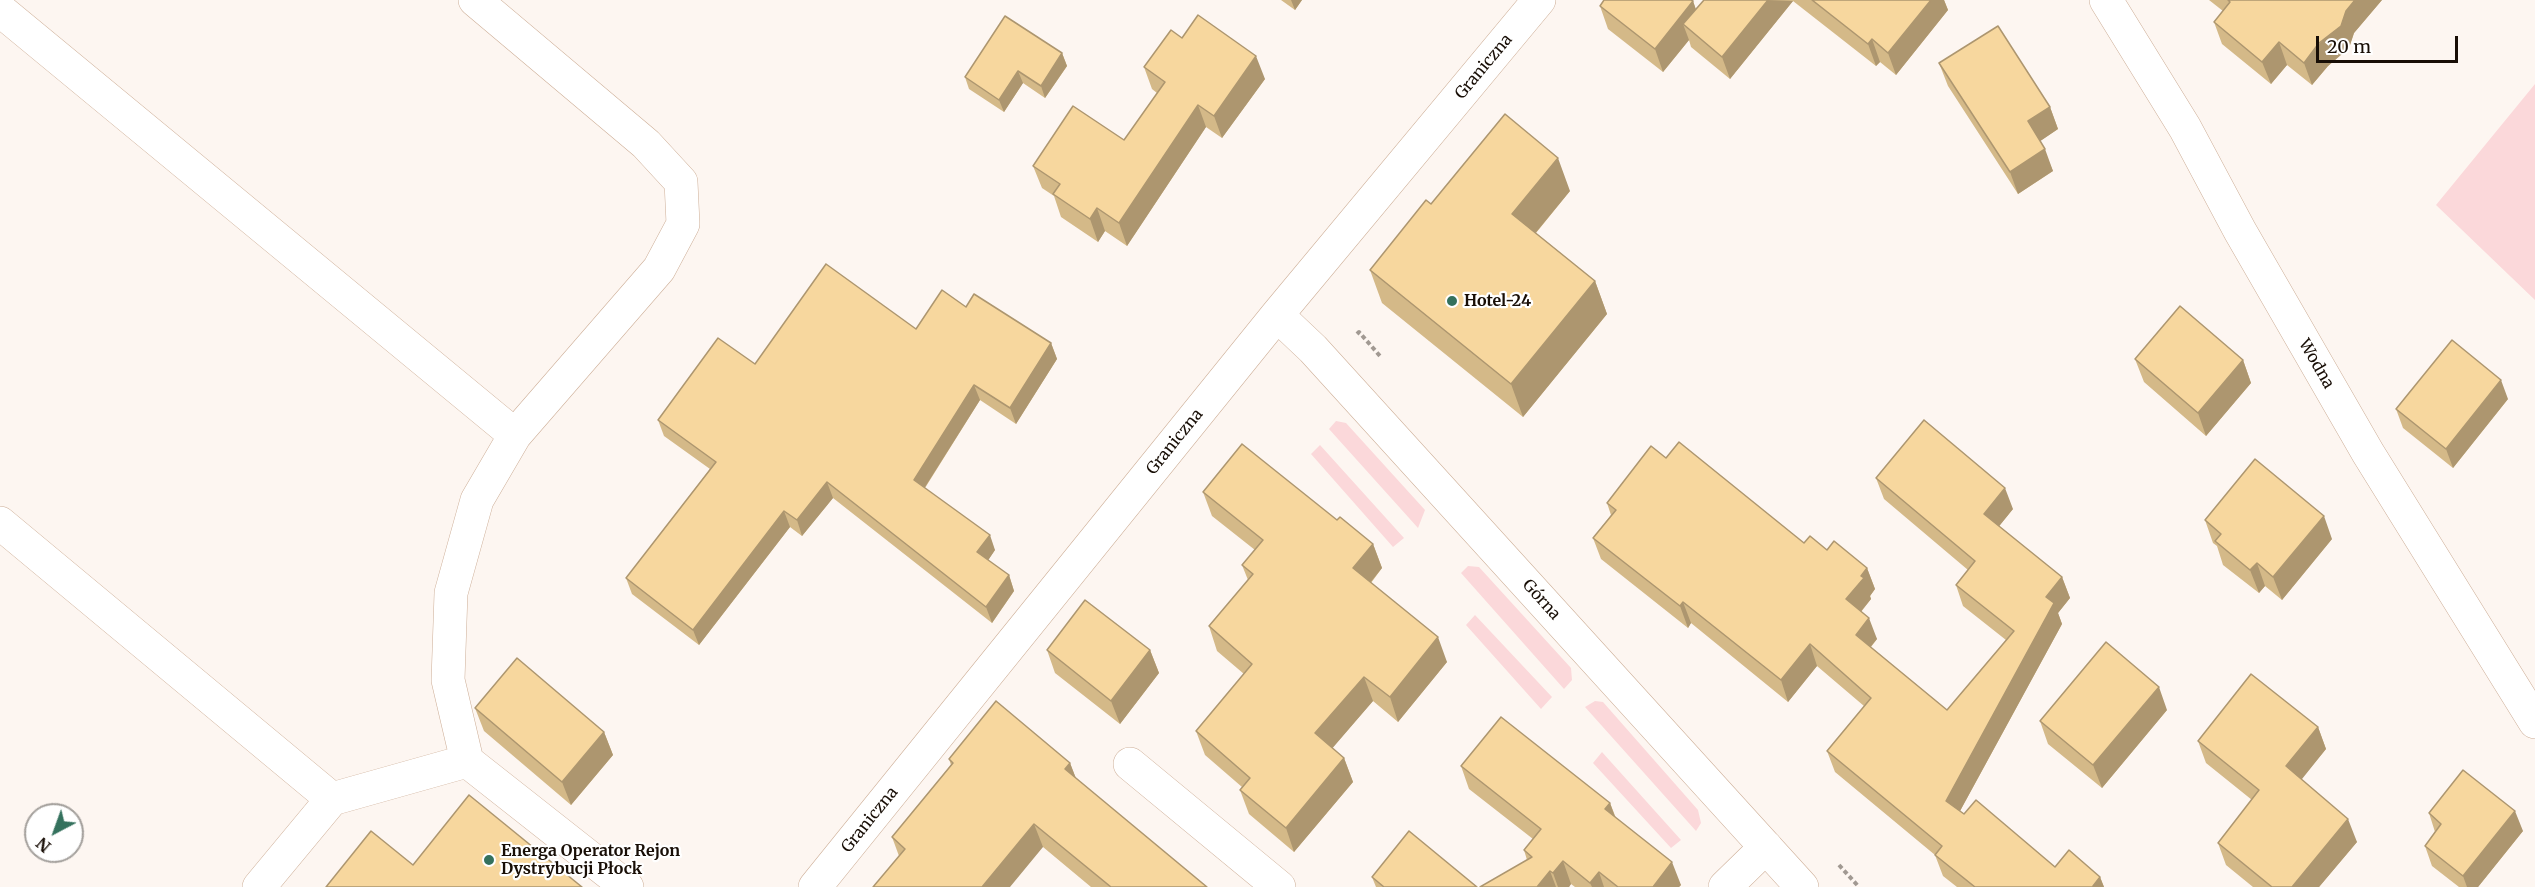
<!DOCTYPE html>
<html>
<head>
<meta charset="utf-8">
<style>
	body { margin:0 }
	#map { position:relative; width:2535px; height:887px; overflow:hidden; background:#fdf6f1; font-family:Merriweather,serif }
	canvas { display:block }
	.north { position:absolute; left:24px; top:803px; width:60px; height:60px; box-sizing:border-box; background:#fff; border:2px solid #a39f9b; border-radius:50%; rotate:221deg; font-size:16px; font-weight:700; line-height:24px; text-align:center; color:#180e06 }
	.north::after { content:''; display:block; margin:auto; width:21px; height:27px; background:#34715d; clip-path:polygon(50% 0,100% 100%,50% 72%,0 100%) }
	.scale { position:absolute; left:2316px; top:36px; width:142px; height:27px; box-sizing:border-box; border:3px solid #180e06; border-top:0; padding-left:8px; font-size:18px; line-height:21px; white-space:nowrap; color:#180e06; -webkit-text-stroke:4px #fff; paint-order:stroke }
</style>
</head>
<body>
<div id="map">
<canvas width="2535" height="887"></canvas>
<div class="north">N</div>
<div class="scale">20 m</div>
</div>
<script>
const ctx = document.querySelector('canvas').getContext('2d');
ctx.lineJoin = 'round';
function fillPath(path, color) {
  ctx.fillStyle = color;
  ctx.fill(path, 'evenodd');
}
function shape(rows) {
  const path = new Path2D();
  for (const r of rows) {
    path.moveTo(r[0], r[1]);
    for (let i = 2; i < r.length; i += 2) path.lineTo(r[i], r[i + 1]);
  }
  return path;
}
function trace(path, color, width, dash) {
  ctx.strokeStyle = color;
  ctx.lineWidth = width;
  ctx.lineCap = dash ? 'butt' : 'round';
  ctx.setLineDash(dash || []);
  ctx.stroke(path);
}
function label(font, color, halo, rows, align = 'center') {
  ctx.font = font + ' Merriweather,serif';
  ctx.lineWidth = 4.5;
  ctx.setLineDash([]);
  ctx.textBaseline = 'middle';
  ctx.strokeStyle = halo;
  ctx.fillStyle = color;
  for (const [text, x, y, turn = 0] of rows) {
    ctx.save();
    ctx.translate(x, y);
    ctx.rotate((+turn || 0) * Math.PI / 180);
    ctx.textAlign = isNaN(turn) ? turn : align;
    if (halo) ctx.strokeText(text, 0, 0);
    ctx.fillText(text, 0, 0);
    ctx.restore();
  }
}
const green = shape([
	[2535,84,2535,300,2436,205],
	[1336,421,1346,423,1425,510,1418,528,1329,429],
	[1320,445,1404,538,1393,547,1311,454],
	[1468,566,1479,567,1571,668,1572,680,1564,689,1461,573],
	[1475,615,1552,697,1541,709,1466,625],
	[1595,701,1603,702,1698,810,1701,823,1696,831,1585,707],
	[1602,752,1681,840,1671,848,1593,763]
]);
const path = shape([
	[1357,334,1359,332,1380,356],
	[1839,865,1859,887]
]);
const minor = shape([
	[2106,0,2185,128,2240,231,2368,453,2535,722],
	[0,10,515,435],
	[1277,315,1313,349,1802,887],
	[0,523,332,799],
	[467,761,448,680,451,593,477,500,515,435,659,269,683,224,681,182,646,144,475,0],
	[1130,764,1279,887],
	[259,887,332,799,467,761,627,887],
	[815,887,1277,315,1539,0],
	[1725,887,1766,847]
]);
const wall = shape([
	[1281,0,1302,0,1295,10],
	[1704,0,1944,0,1948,10,1896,75,1880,62,1876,66,1793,1,1730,79,1691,47,1689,40,1663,72,1608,29,1600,6,1693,1,1696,10],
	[2209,0,2382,0,2354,33,2349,48,2328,66,2312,85,2287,65,2271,84,2222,44,2214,22,2223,11],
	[1182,38,1265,79,1222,138,1206,127,1127,246,1105,231,1098,242,1061,217,1054,196,1042,188,1033,166,1124,140,1157,93,1152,89,1144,67],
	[1062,53,1067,66,1045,98,1023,83,1004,112,969,89,965,77],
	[1939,63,2050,107,2058,129,2040,141,2053,171,2018,194,1948,86],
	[1570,191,1536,233,1595,281,1607,314,1523,417,1382,303,1370,270,1431,204],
	[966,307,1051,343,1057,359,1016,424,980,400,925,488,995,550,988,560,1009,575,1014,591,992,623,833,498,802,536,790,527,699,645,632,594,626,578,710,469,664,436,658,420,755,364,916,329],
	[2135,359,2243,360,2251,383,2206,436,2144,382],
	[2508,399,2453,468,2403,428,2396,409],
	[1666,458,1804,543,1827,550,1867,568,1875,589,1870,596,1871,599,1861,612,1877,639,1871,647,1947,710,2006,640,1963,606,1956,585,1968,570,1884,499,1876,478,2013,509,1999,526,2062,577,2070,598,2058,613,2062,624,1960,811,2055,867,2100,877,2104,887,1957,887,1943,876,1935,855,1835,772,1827,751,1864,706,1817,666,1788,702,1691,623,1688,628,1601,559,1593,538,1611,515,1607,503],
	[1203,492,1337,520,1373,544,1382,568,1371,583,1447,662,1398,722,1373,701,1332,748,1344,758,1353,782,1294,852,1249,814,1240,790,1242,787,1205,755,1196,731,1244,674,1217,651,1209,626,1248,580,1242,565,1255,550,1212,516],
	[2205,520,2332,539,2282,600,2265,586,2259,593,2223,565,2217,546,2213,543],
	[1047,650,1150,650,1159,673,1120,724,1055,673],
	[475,708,604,732,613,755,571,805,484,731],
	[2167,710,2102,788,2048,744,2040,721],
	[2318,727,2326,749,2301,779,2357,842,2319,887,2253,887,2226,865,2218,843,2252,800,2206,763,2198,741],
	[949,759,1070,763,1076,779,1207,887,1091,887,1043,847,899,856,892,837,951,765],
	[1461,766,1610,803,1616,818,1681,885,1679,887,1575,887,1571,884,1569,887,1480,887,1527,860,1524,850,1533,839,1469,789],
	[2429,813,2523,831,2478,887,2459,887,2432,866,2425,846,2435,832],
	[1372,877,1477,887,1376,887]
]);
const shadedWall = shape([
	[1291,0,1302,0,1295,10],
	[1768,0,1793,1,1730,79,1722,57],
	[1931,0,1944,0,1948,10,1896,75,1888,53],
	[2355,0,2382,0,2354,33,2349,48,2328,66,2312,85,2304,63],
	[1693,1,1701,24,1683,24,1689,40,1663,72,1655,49],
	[1872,39,1880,62,1876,66,1868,44],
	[2279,42,2287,65,2271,84,2262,62],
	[1062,53,1067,66,1045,98,1041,86],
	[1256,56,1265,79,1222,138,1214,116],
	[1018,71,1023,83,1004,112,999,100],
	[1198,105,1206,127,1127,246,1119,223],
	[2050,107,2058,129,2036,144,2028,121],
	[2045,149,2053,171,2018,194,2010,172],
	[1558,158,1570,191,1524,247,1512,214],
	[1097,208,1105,231,1098,242,1090,219],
	[1595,281,1607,314,1523,417,1511,384],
	[1051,343,1057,359,1016,424,1010,408],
	[2243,360,2251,383,2206,436,2198,413],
	[2501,380,2508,399,2453,468,2446,449],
	[974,385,980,400,920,495,914,480],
	[827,482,833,498,802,536,797,520],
	[2005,488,2013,509,1992,535,1984,514],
	[784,511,790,527,699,645,693,630],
	[2324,516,2332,539,2282,600,2273,577],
	[990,535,995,550,983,568,977,552],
	[1373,544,1382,568,1362,593,1353,568],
	[2257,563,2265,586,2259,593,2250,570],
	[1867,568,1875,589,1870,596,1871,599,1854,620,1846,599],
	[1009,575,1014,591,992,623,986,607],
	[2062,577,2070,598,2058,613,2062,624,1954,822,1946,801,2046,597],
	[1683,602,1691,623,1688,628,1680,606],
	[1869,618,1877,639,1863,656,1856,635],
	[1438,637,1447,662,1398,722,1390,697],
	[1810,644,1817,666,1788,702,1781,680],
	[1150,650,1159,673,1120,724,1111,701],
	[1364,677,1373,701,1324,758,1315,733],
	[2159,687,2167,710,2102,788,2093,765],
	[2318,727,2326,749,2294,789,2286,766],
	[604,732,613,755,571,805,562,782],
	[1344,758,1353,782,1294,852,1286,828],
	[1070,763,1079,786,1065,769],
	[1610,803,1618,825,1605,809],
	[2515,811,2523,831,2478,887,2467,887,2463,876],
	[2348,819,2357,842,2319,887,2292,887],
	[1034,824,1043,847,1010,887,982,887],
	[1563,861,1571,884,1569,887,1558,887,1553,873],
	[1672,862,1681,885,1679,887,1653,887],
	[1550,871,1556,887,1537,887],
	[1599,872,1604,887,1592,887,1590,883],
	[2100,877,2104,887,2094,887,2093,886]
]);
const building = shape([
	[1604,0,1691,0,1693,1,1655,49,1600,6,1604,0],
	[1704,0,1768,0,1722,57,1683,24,1704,0],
	[1812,0,1931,0,1888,53,1872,39,1868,44,1812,0],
	[2228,0,2355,0,2346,11,2341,26,2319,43,2304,63,2279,42,2262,62,2214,22,2230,2,2228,0],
	[1198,15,1256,56,1214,116,1198,105,1119,223,1097,208,1090,219,1053,194,1060,184,1033,166,1073,106,1124,140,1165,82,1144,67,1171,30,1182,38,1198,15],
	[1005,16,1062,53,1041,86,1018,71,999,100,965,77,1005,16],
	[1998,26,2050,107,2028,121,2045,149,2010,172,1939,63,1998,26],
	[1505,114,1558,158,1512,214,1595,281,1511,384,1370,270,1426,200,1431,204,1505,114],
	[826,264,916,329,942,290,966,307,974,294,1051,343,1010,408,974,385,914,480,990,535,977,552,1009,575,986,607,827,482,797,520,784,511,693,630,626,578,716,462,658,420,718,338,755,364,826,264],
	[2180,306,2243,360,2198,413,2135,359,2180,306],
	[2452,340,2501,380,2446,449,2396,409,2452,340],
	[1924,420,2005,488,1984,514,2062,577,2046,597,2054,603,1946,801,1964,814,1976,800,2055,867,2069,850,2100,877,2093,886,2095,887,1975,887,1935,855,1942,846,1827,751,1871,698,1810,644,1781,680,1683,602,1680,606,1593,538,1616,510,1607,503,1651,446,1666,458,1679,442,1804,543,1810,536,1827,550,1834,541,1867,568,1861,576,1864,578,1846,599,1869,618,1856,635,1947,710,2014,631,1956,585,1975,561,1876,478,1924,420],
	[1242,444,1337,520,1340,517,1373,544,1353,568,1438,637,1390,697,1364,677,1315,733,1344,758,1286,828,1240,790,1250,778,1196,731,1252,664,1209,626,1253,574,1242,565,1263,540,1203,492,1242,444],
	[2255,459,2324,516,2273,577,2257,563,2250,570,2215,541,2221,534,2205,520,2255,459],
	[1085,600,1150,650,1111,701,1047,650,1085,600],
	[2106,642,2159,687,2093,765,2040,721,2106,642],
	[517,658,604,732,562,782,475,708,517,658],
	[2251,674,2318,727,2286,766,2348,819,2292,887,2272,887,2218,843,2259,790,2198,741,2251,674],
	[996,701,1070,763,1065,769,1207,887,1111,887,1034,824,982,887,873,887,905,849,892,837,953,763,949,759,996,701],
	[1501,717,1610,803,1605,809,1672,862,1653,887,1618,887,1599,872,1590,883,1563,861,1553,873,1550,871,1537,887,1480,887,1532,857,1524,850,1541,829,1461,766,1501,717],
	[2463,770,2515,811,2463,876,2425,846,2441,824,2429,813,2463,770],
	[469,795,582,887,326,887,371,831,413,865,469,795],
	[1409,831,1477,887,1384,887,1372,877,1409,831]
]);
const markers = [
	[1452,301,6,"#34715d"],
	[489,860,6,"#34715d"]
];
const streetNames = [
	["Graniczna",1484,67,-50],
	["Wodna",2316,364,60],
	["Graniczna",1175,442,-51],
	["Górna",1541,600,48],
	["Graniczna",870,820,-51]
];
const poiNames = [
	["Hotel-24",1464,301],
	["Energa Operator Rejon",501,851],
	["Dystrybucji Płock",501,869]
];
fillPath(green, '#fbd8da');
trace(minor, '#cdae97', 34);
trace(path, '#a19992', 4, [4.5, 3]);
trace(minor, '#fff', 33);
fillPath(wall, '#d4b988');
fillPath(shadedWall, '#ad966f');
fillPath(building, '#f7d79e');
trace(building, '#ad966f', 1.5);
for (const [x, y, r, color] of markers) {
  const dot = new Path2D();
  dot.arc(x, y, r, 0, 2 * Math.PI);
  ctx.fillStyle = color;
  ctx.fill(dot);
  trace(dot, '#fff', 2);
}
label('16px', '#180e06', '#fff', streetNames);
label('bold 16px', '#180e06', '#fff', poiNames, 'left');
</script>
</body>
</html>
